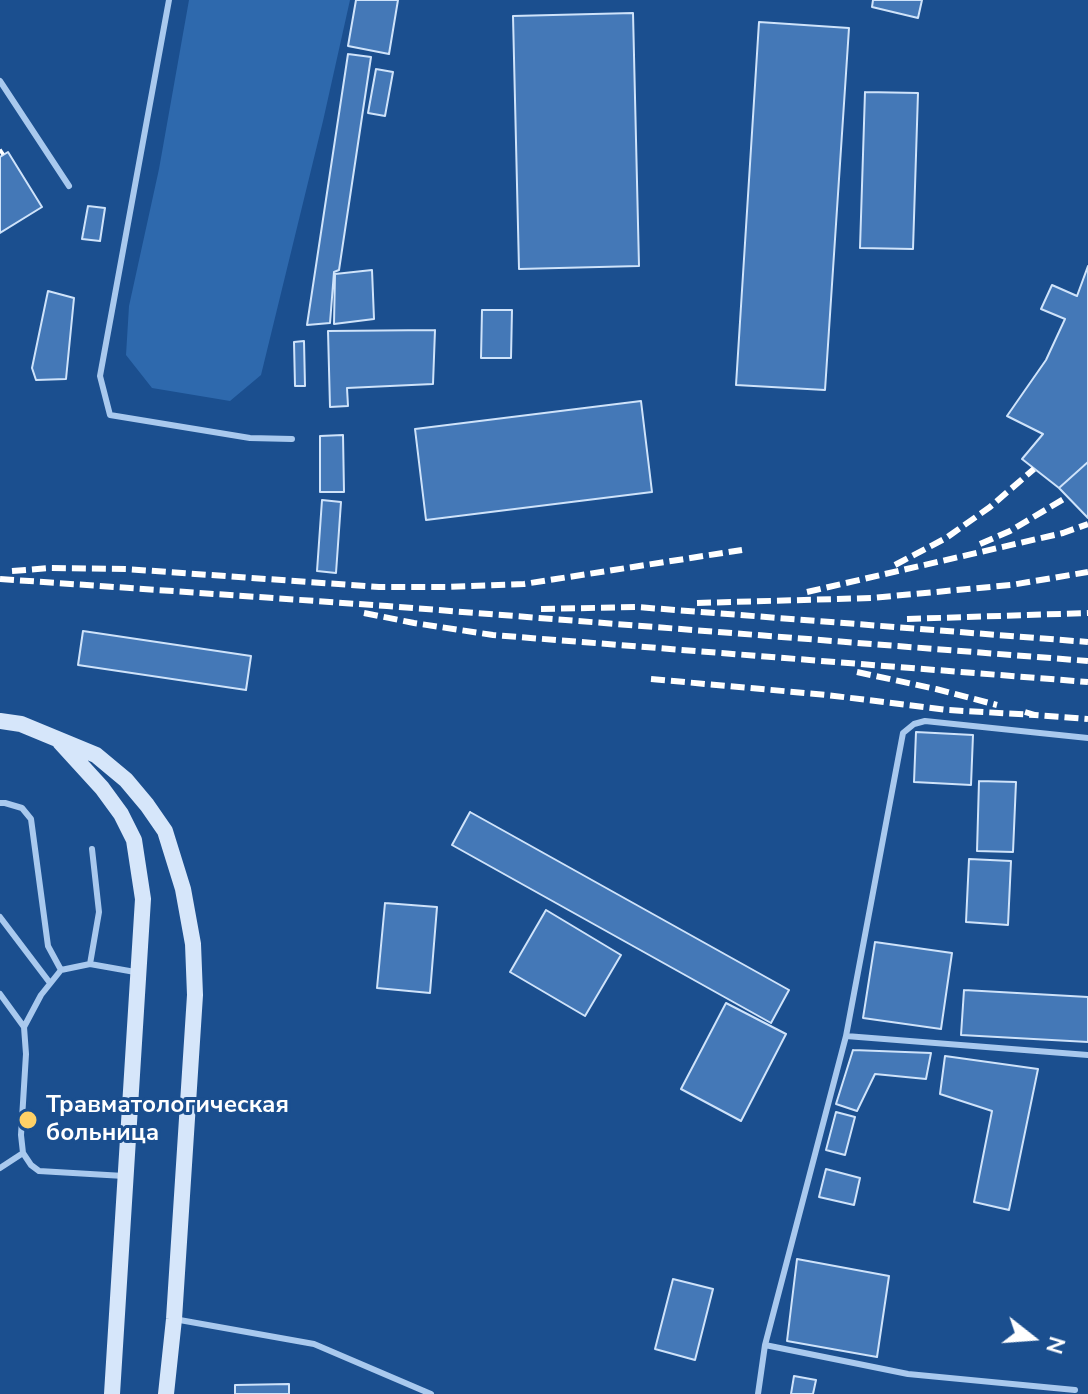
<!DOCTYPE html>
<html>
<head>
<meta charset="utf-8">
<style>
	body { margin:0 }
	#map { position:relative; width:1088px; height:1394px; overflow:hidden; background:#1b4f8f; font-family:"Nunito Sans",sans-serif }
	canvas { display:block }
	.north { position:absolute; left:992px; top:1298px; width:80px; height:80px; -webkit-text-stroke:6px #1b4f8f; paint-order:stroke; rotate:107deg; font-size:22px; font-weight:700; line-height:32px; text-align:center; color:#fff }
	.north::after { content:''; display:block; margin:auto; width:28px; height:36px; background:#fff; clip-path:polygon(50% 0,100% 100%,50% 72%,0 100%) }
</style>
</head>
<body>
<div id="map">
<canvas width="1088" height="1394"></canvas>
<div class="north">N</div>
</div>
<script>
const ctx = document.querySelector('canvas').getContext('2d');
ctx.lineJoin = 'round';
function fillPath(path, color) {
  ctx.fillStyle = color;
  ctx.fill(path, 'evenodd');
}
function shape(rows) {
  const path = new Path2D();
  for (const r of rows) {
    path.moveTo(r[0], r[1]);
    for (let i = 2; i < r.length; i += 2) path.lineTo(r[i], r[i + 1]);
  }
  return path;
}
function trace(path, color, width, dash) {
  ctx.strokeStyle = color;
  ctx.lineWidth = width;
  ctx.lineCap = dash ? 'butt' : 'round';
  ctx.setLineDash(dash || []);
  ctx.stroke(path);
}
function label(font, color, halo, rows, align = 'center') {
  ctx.font = font + ' "Nunito Sans",sans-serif';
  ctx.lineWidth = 6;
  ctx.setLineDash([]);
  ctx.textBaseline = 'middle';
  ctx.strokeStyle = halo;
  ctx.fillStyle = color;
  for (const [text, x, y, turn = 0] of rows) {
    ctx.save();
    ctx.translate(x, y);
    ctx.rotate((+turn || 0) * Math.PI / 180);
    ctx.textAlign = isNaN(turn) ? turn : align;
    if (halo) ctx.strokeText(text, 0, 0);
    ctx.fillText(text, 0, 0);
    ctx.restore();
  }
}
const green = shape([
	[189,0,350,0,323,121,261,375,230,401,152,388,126,355,129,306,159,169]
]);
const building = shape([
	[356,0,398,0,389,54,348,46,356,0],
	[873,0,922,0,918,18,872,7,873,0],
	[633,13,639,266,519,269,513,16,633,13],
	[759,22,849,28,825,390,736,385,759,22],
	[348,54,371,57,339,270,334,272,330,323,307,325,348,54],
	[376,69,393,72,385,116,368,113,376,69],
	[865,92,918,93,913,249,860,248,865,92],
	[8,152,42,207,0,233,0,157,8,152],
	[88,206,105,208,100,241,82,239,88,206],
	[1088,266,1088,462,1059,488,1022,459,1043,434,1007,416,1046,360,1065,319,1041,309,1052,285,1077,296,1088,266],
	[372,270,374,319,334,324,335,274,372,270],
	[48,291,74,298,66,379,36,380,32,368,48,291],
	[482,310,512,310,511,358,481,358,482,310],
	[435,330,433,384,347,388,348,406,330,407,328,331,435,330],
	[304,341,305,386,295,386,294,342,304,341],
	[641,401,652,492,426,520,415,429,641,401],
	[343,435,344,492,320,492,320,436,343,435],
	[1088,462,1088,518,1059,488,1088,462],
	[322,500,341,502,336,573,317,571,322,500],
	[83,631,251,656,246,690,78,665,83,631],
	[916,732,973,735,971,785,914,782,916,732],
	[979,781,1016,782,1013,852,977,851,979,781],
	[470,812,789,990,771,1023,452,845,470,812],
	[969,859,1011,861,1008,925,966,922,969,859],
	[385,903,437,907,430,993,377,988,385,903],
	[546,910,621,955,585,1016,510,972,546,910],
	[875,942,952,953,941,1029,863,1018,875,942],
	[964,990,1088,997,1088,1042,961,1035,964,990],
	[726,1003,786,1034,741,1121,681,1089,726,1003],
	[853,1050,931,1053,926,1079,875,1074,857,1111,836,1104,853,1050],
	[945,1056,1038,1069,1009,1210,974,1202,992,1111,940,1094,945,1056],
	[836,1112,855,1117,845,1155,826,1150,836,1112],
	[826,1169,860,1178,854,1205,819,1197,826,1169],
	[797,1259,889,1276,877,1357,787,1341,797,1259],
	[673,1279,713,1289,695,1360,655,1349,673,1279],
	[794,1376,816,1380,813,1394,791,1394,794,1376],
	[289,1384,289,1394,235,1394,235,1385,289,1384]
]);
const lane = shape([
	[169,0,100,376,110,415,250,438,292,439],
	[0,81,69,186],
	[0,803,5,803,22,808,31,819,48,946,61,970],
	[0,917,50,983],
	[90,964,99,912,92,849],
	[0,994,24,1027,26,1054,21,1135,23,1153,31,1165,39,1171,124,1176],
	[24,1027,41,995,61,970,90,964,135,972],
	[846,1036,903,733,914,724,925,721,1088,738],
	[0,1168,23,1153],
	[174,1319,314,1344,431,1394],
	[765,1345,846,1036,1088,1055],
	[758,1394,765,1345,908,1374,1075,1390]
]);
const secondary = shape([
	[0,721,21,724,96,755,126,780,147,805,165,831,183,889,193,944,195,995,174,1319,166,1394],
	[60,742,102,788,121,814,134,840,143,899,112,1394]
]);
const rail = shape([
	[0,153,3,151],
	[980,544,1010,531,1067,497],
	[895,565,946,538,990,507,1034,469],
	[12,571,50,568,126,569,379,587,448,587,524,584,742,550],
	[0,579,387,606,1088,661],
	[807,592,1063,533,1088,524],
	[697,603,871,598,1011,585,1088,572],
	[541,609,637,607,1088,642],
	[364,613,414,623,493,635,1088,682],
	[907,619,1088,613],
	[857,672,936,689,997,705],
	[651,679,827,695,948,710,1035,715],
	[1025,712,1035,715,1088,719]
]);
const markers = [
	[28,1120,10,"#ffd166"]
];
const poiNames = [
	["Травматологическая",46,1106],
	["больница",46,1134]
];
fillPath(green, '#2e69ad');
fillPath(building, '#4478b7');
trace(building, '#cfe3fa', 2);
trace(lane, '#a9c9ee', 6);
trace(secondary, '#d6e6fa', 16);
trace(rail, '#fff', 6, [14, 6]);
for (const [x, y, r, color] of markers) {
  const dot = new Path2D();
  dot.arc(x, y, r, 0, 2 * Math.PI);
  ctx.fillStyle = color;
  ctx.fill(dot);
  trace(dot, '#1b4f8f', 3);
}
label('bold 24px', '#fff', '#1b4f8f', poiNames, 'left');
</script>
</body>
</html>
